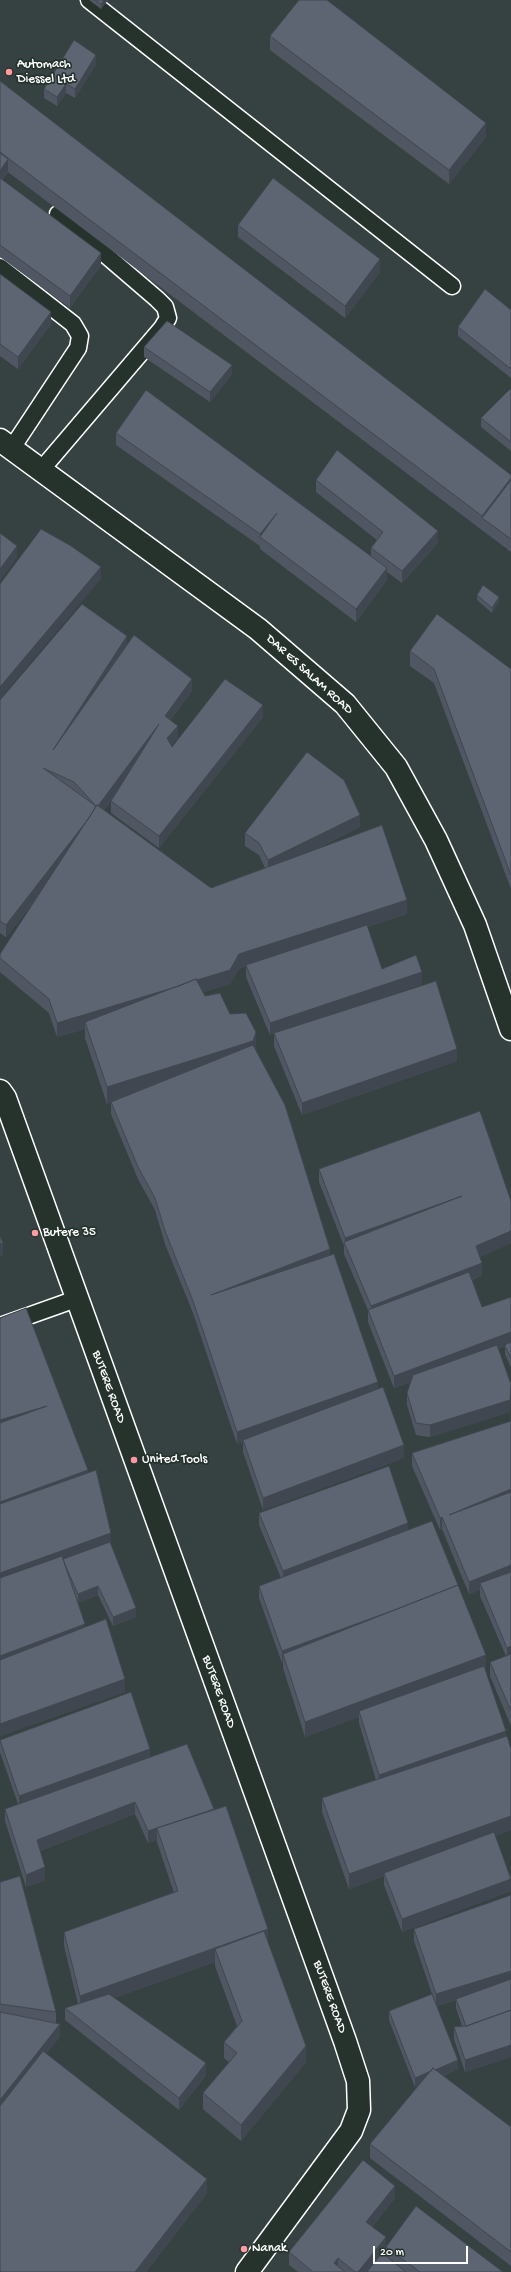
<!DOCTYPE html>
<html>
<head>
<meta charset="utf-8">
<style>
	body { margin:0 }
	#map { position:relative; width:511px; height:2272px; overflow:hidden; background:#26332d; font-family:"Gochi Hand",sans-serif }
	canvas { display:block }
	.scale { position:absolute; left:373px; top:2246px; width:95px; height:18px; box-sizing:border-box; border:2px solid #fff; border-top:0; padding-left:5px; font-size:12px; line-height:14px; white-space:nowrap; color:#fff; -webkit-text-stroke:3px #26332d; paint-order:stroke }
</style>
</head>
<body>
<div id="map">
<canvas width="511" height="2272"></canvas>
<div class="scale">20 m</div>
</div>
<script>
const ctx = document.querySelector('canvas').getContext('2d');
ctx.lineJoin = 'round';
function fillPath(path, color) {
  ctx.fillStyle = color;
  ctx.fill(path, 'evenodd');
}
function shape(rows) {
  const path = new Path2D();
  for (const r of rows) {
    path.moveTo(r[0], r[1]);
    for (let i = 2; i < r.length; i += 2) path.lineTo(r[i], r[i + 1]);
  }
  return path;
}
function trace(path, color, width, dash) {
  ctx.strokeStyle = color;
  ctx.lineWidth = width;
  ctx.lineCap = dash ? 'butt' : 'round';
  ctx.setLineDash(dash || []);
  ctx.stroke(path);
}
function label(font, color, halo, rows, align = 'center') {
  ctx.font = font + ' "Gochi Hand",sans-serif';
  ctx.lineWidth = 3.5;
  ctx.setLineDash([]);
  ctx.textBaseline = 'middle';
  ctx.strokeStyle = halo;
  ctx.fillStyle = color;
  for (const [text, x, y, turn = 0] of rows) {
    ctx.save();
    ctx.translate(x, y);
    ctx.rotate((+turn || 0) * Math.PI / 180);
    ctx.textAlign = isNaN(turn) ? turn : align;
    if (halo) ctx.strokeText(text, 0, 0);
    ctx.fillText(text, 0, 0);
    ctx.restore();
  }
}
const built = shape([
	[0,0,511,0,511,2272,0,2272]
]);
const service = shape([
	[89,0,452,286],
	[0,267,73,324,80,336,78,348,12,448],
	[41,470,162,328,168,318,165,307,157,299,58,214],
	[0,1326,76,1299]
]);
const minor = shape([
	[0,440,258,629,345,704,396,767,436,840,475,925,511,1029],
	[0,1091,5,1098,345,2041,358,2081,359,2110,351,2131,247,2272]
]);
const wall = shape([
	[89,0,108,0,101,9],
	[270,36,486,137,449,184,270,50],
	[96,64,75,98,66,93,57,106,44,98,44,89],
	[0,81,511,475,511,552,8,172,2,180,101,265,70,308,0,257],
	[238,225,380,272,345,318,238,237],
	[0,274,51,324,18,369,0,356],
	[511,310,511,378,458,336,458,327],
	[144,347,232,374,210,402,144,357],
	[511,390,511,451,481,427,481,418],
	[116,433,371,556,371,548,377,540,316,492,316,480,438,543,402,583,387,572,387,580,356,622,260,549,260,546,116,445],
	[477,595,499,602,492,613,477,600],
	[127,645,192,691,170,720,178,738,171,745,172,747,263,717,159,848,111,813,111,801,104,810,211,888,265,868,259,855,245,846,245,833,360,827,314,850,407,914,367,927,382,969,422,984,270,1035,246,977,246,966,239,969,230,984,203,992,205,996,230,1014,256,1048,255,1049,330,1255,378,1389,404,1458,263,1510,243,1452,243,1442,237,1444,193,1313,165,1244,155,1210,138,1179,111,1114,111,1102,107,1104,85,1038,85,1029,57,1037,49,1013,0,972,0,954,39,895,6,937,0,933,0,700],
	[410,651,511,669,511,889,434,683,410,666],
	[274,1033,457,1061,302,1115,274,1046],
	[319,1169,511,1243,480,1257,482,1275,472,1280,482,1307,511,1297,511,1368,505,1354,505,1346,498,1349,510,1412,430,1437,416,1435,407,1405,407,1393,411,1382,394,1388,368,1322,368,1310,344,1254,344,1246,319,1182],
	[0,1318,88,1473,111,1544,136,1617,113,1626,98,1595,78,1603,76,1598,85,1627,125,1692,0,1736],
	[511,1421,511,1726,490,1676,490,1662,506,1656,480,1596,480,1590,469,1594,442,1529,440,1530,412,1466,412,1453],
	[259,1513,408,1530,486,1669,485,1670,506,1736,511,1749,511,1830,495,1836,511,1878,511,1891,402,1932,384,1885,384,1876,349,1889,322,1812,322,1798,376,1780,359,1723,359,1717,305,1737,283,1668,283,1663,282,1663,259,1598,259,1586,281,1578,259,1525],
	[0,1740,150,1757,268,1944,306,2062,241,2141,203,2109,203,2093,229,2062,224,2058,224,2042,237,2026,215,1966,215,1962,114,1998,206,2075,179,2110,65,2020,65,2008,78,2004,64,1946,64,1932,174,1893,157,1842,157,1840,148,1843,135,1814,40,1851,45,1880,26,1887,5,1821,5,1809,18,1804,0,1752],
	[0,1882,56,2012,56,2024,60,2037,46,2053,207,2193,146,2272,0,2272],
	[511,1895,511,2057,465,2072,454,2039,454,2027,462,2026,456,2008,456,2000,437,2006,458,2069,443,2076,511,2127,511,2266,370,2158,370,2144,419,2085,415,2087,389,2020,389,2011,432,1994,414,1941,414,1929],
	[395,2198,372,2227,386,2250,382,2254,386,2257,386,2247,503,2272,298,2272,289,2265,289,2252]
]);
const shadedWall = shape([
	[104,0,108,0,101,9,101,4],
	[96,55,96,64,75,98,75,89],
	[66,84,66,93,57,106,57,97],
	[486,123,486,137,449,184,449,170],
	[8,159,8,171,0,184,0,171],
	[101,253,101,265,70,308,70,296],
	[380,259,380,272,345,318,345,306],
	[51,312,51,324,18,369,18,357],
	[232,365,232,374,210,402,210,392],
	[511,478,511,492,482,518,482,530,482,516],
	[277,513,260,537,260,534],
	[438,531,438,543,402,583,402,571],
	[17,546,17,558,0,581,0,569],
	[101,567,101,579,0,699,0,687],
	[387,568,387,580,356,622,356,609],
	[499,597,499,602,492,613,492,608],
	[127,636,127,648,53,750],
	[192,679,192,691,165,728,165,716],
	[263,705,263,717,159,848,159,836],
	[159,724,159,736,97,819,6,937,6,925],
	[178,726,178,738,167,750,167,738],
	[360,815,360,827,268,872,268,860],
	[407,900,407,914,239,969,230,984,87,1028,85,1022,85,1029,57,1037,57,1023,239,954],
	[422,972,422,984,270,1035,270,1023],
	[256,1032,256,1048,253,1057,107,1104,107,1087],
	[457,1049,457,1061,302,1115,302,1103],
	[462,1196,345,1245,345,1238],
	[511,1231,511,1243,476,1259,476,1246],
	[3,1243,3,1255,0,1256,0,1244],
	[330,1249,330,1261,211,1295],
	[482,1263,482,1275,371,1318,371,1306],
	[511,1332,511,1344,505,1345,505,1346,394,1388,394,1376],
	[378,1382,378,1394,243,1440,243,1442,237,1444,237,1432],
	[511,1394,510,1412,430,1437,430,1425],
	[47,1406,0,1434,0,1420],
	[404,1445,404,1458,263,1510,263,1498],
	[88,1470,88,1485,0,1516,0,1502],
	[511,1489,511,1501,449,1515],
	[442,1517,442,1529,440,1530,440,1518],
	[408,1523,408,1535,283,1583,283,1571],
	[111,1533,111,1545,0,1586,0,1573],
	[511,1565,511,1577,480,1583,480,1590,469,1594,469,1582],
	[98,1586,98,1595,78,1603,78,1594],
	[458,1587,283,1654,283,1663,282,1663,282,1651],
	[136,1608,136,1617,113,1626,113,1617],
	[85,1624,85,1636,0,1668,0,1656],
	[511,1646,511,1658,507,1660,507,1648],
	[486,1655,486,1669,361,1716,359,1711,359,1717,305,1737,305,1722],
	[125,1679,125,1692,0,1736,0,1724],
	[506,1731,506,1744,379,1787,379,1775],
	[150,1749,150,1762,19,1809,19,1796],
	[135,1802,135,1814,37,1852,37,1840],
	[511,1816,511,1830,385,1875,384,1873,384,1876,349,1889,349,1874],
	[157,1828,157,1840,148,1843,148,1831],
	[45,1867,45,1880,26,1887,26,1875],
	[511,1879,511,1891,402,1932,402,1919],
	[268,1929,268,1944,215,1949,215,1962,80,2010,80,1996],
	[511,1971,511,1983,436,2006,436,1994],
	[60,2024,60,2037,0,2112,0,2100],
	[511,2045,511,2057,465,2072,465,2060],
	[306,2046,306,2062,241,2141,241,2125],
	[458,2060,458,2069,415,2087,415,2078],
	[206,2063,206,2075,179,2110,179,2098],
	[207,2179,207,2193,146,2272,135,2272],
	[395,2186,395,2198,366,2234,366,2222],
	[386,2237,386,2250,368,2272,358,2272],
	[338,2258,338,2270,334,2263]
]);
const building = shape([
	[95,0,104,0,101,4,95,0],
	[299,0,327,0,486,123,449,170,270,36,299,0],
	[74,40,96,55,75,89,66,84,57,97,44,89,74,40],
	[0,81,511,475,511,478,482,516,0,152,0,81],
	[0,153,8,159,0,171,0,153],
	[0,178,101,253,70,296,0,245,0,178],
	[273,178,380,259,345,306,238,225,273,178],
	[0,274,51,312,18,357,0,344,0,274],
	[485,289,511,310,511,369,458,327,485,289],
	[167,321,232,365,210,392,144,347,167,321],
	[510,389,511,390,511,442,481,418,510,389],
	[146,390,387,568,356,609,260,537,277,513,260,534,116,433,146,390],
	[337,450,438,531,402,571,371,548,383,532,316,480,337,450],
	[511,480,511,539,482,518,511,480],
	[41,529,71,546,101,567,0,687,0,584,41,529],
	[0,533,17,546,0,569,0,533],
	[483,585,499,597,492,608,477,595,483,585],
	[82,604,127,636,53,750,134,635,192,679,165,716,178,726,167,738,172,747,225,679,263,705,159,836,111,801,159,724,98,806,97,805,96,806,74,782,43,768,96,806,89,818,6,925,0,921,0,700,82,604],
	[437,614,511,669,511,875,434,669,410,651,437,614],
	[307,752,344,780,360,815,268,860,259,843,245,833,307,752],
	[97,805,211,888,382,825,407,900,239,954,230,970,197,980,196,979,179,986,57,1023,49,999,0,958,0,954,97,805],
	[367,925,382,969,416,955,422,972,270,1023,246,965,367,925],
	[196,979,205,996,220,993,230,1014,246,1013,256,1032,253,1041,107,1087,85,1022,196,979],
	[436,981,457,1049,302,1103,274,1033,436,981],
	[253,1045,285,1105,330,1249,211,1295,334,1254,378,1382,237,1432,193,1301,165,1231,155,1198,138,1167,111,1102,253,1045],
	[480,1111,511,1201,511,1231,476,1246,482,1263,371,1306,344,1242,462,1196,345,1238,319,1169,480,1111],
	[0,1236,3,1243,0,1244,0,1236],
	[469,1272,482,1307,511,1297,511,1332,394,1376,368,1310,469,1272],
	[26,1308,88,1470,0,1502,0,1423,47,1406,0,1420,0,1318,26,1308],
	[511,1342,511,1359,505,1345,511,1342],
	[497,1345,511,1384,510,1400,430,1425,416,1423,407,1393,413,1375,497,1345],
	[383,1387,404,1445,263,1498,243,1440,383,1387],
	[511,1421,511,1489,449,1515,511,1492,511,1565,469,1582,442,1517,440,1518,412,1453,511,1421],
	[389,1466,408,1523,283,1571,259,1513,389,1466],
	[96,1470,111,1533,0,1573,0,1504,96,1470],
	[432,1521,458,1585,397,1609,282,1651,259,1586,432,1521],
	[110,1542,136,1608,113,1617,98,1586,78,1594,66,1567,63,1559,110,1542],
	[62,1556,85,1624,0,1656,0,1578,62,1556],
	[511,1572,511,1646,507,1648,480,1583,511,1572],
	[458,1585,486,1655,305,1722,283,1654,458,1585],
	[106,1619,125,1679,0,1724,0,1660,106,1619],
	[511,1654,511,1711,490,1662,511,1654],
	[484,1666,506,1731,379,1775,359,1711,484,1666],
	[131,1692,150,1749,19,1796,0,1740,131,1692],
	[507,1736,511,1749,511,1816,349,1874,322,1798,507,1736],
	[187,1744,214,1809,148,1831,135,1802,37,1840,45,1867,26,1875,5,1809,187,1744],
	[226,1806,268,1929,80,1996,64,1932,178,1891,157,1828,226,1806],
	[494,1832,511,1879,402,1919,384,1873,494,1832],
	[20,1876,56,2012,0,2004,0,1882,20,1876],
	[511,1895,511,1971,436,1994,414,1929,511,1895],
	[264,1931,306,2046,241,2125,203,2093,237,2053,224,2042,242,2021,215,1949,264,1931],
	[511,1979,511,2010,466,2026,456,1999,511,1979],
	[109,1994,206,2063,179,2098,65,2008,109,1994],
	[432,1994,458,2060,435,2070,433,2068,431,2071,415,2078,389,2011,432,1994],
	[511,2010,511,2045,465,2060,454,2027,467,2026,511,2010],
	[0,2012,60,2024,0,2100,0,2012],
	[43,2051,207,2179,135,2272,2,2272,0,2270,0,2106,43,2051],
	[433,2068,511,2127,511,2252,370,2144,433,2068],
	[363,2160,395,2186,366,2222,386,2237,358,2272,355,2272,338,2258,334,2263,345,2272,313,2272,289,2252,363,2160],
	[416,2206,503,2272,420,2272,386,2247,416,2206],
	[382,2253,406,2272,367,2272,382,2253]
]);
const markers = [
	[9,72,4,"#ff9aa2"],
	[35,1233,4,"#ff9aa2"],
	[134,1460,4,"#ff9aa2"],
	[244,2249,4,"#ff9aa2"]
];
const poiNames = [
	["Automach",17,65],
	["Diessel Ltd",17,80],
	["Butere 35",43,1233],
	["United Tools",142,1460],
	["Nanak",252,2249]
];
const streetNames = [
	["DAR ES SALAM ROAD",309,675,42],
	["BUTERE ROAD",108,1387,70],
	["BUTERE ROAD",218,1692,70],
	["BUTERE ROAD",329,1997,70]
];
fillPath(built, '#364242');
trace(service, '#fff', 19);
trace(minor, '#fff', 25);
trace(service, '#26332d', 16);
trace(minor, '#26332d', 22);
fillPath(wall, '#505762');
fillPath(shadedWall, '#414750');
fillPath(building, '#5d6572');
trace(building, '#414750', 1);
for (const [x, y, r, color] of markers) {
  const dot = new Path2D();
  dot.arc(x, y, r, 0, 2 * Math.PI);
  ctx.fillStyle = color;
  ctx.fill(dot);
  trace(dot, '#26332d', 1.5);
}
label('13px', '#fff', '#26332d', poiNames, 'left');
label('13px', '#fff', '#26332d', streetNames);
</script>
</body>
</html>
